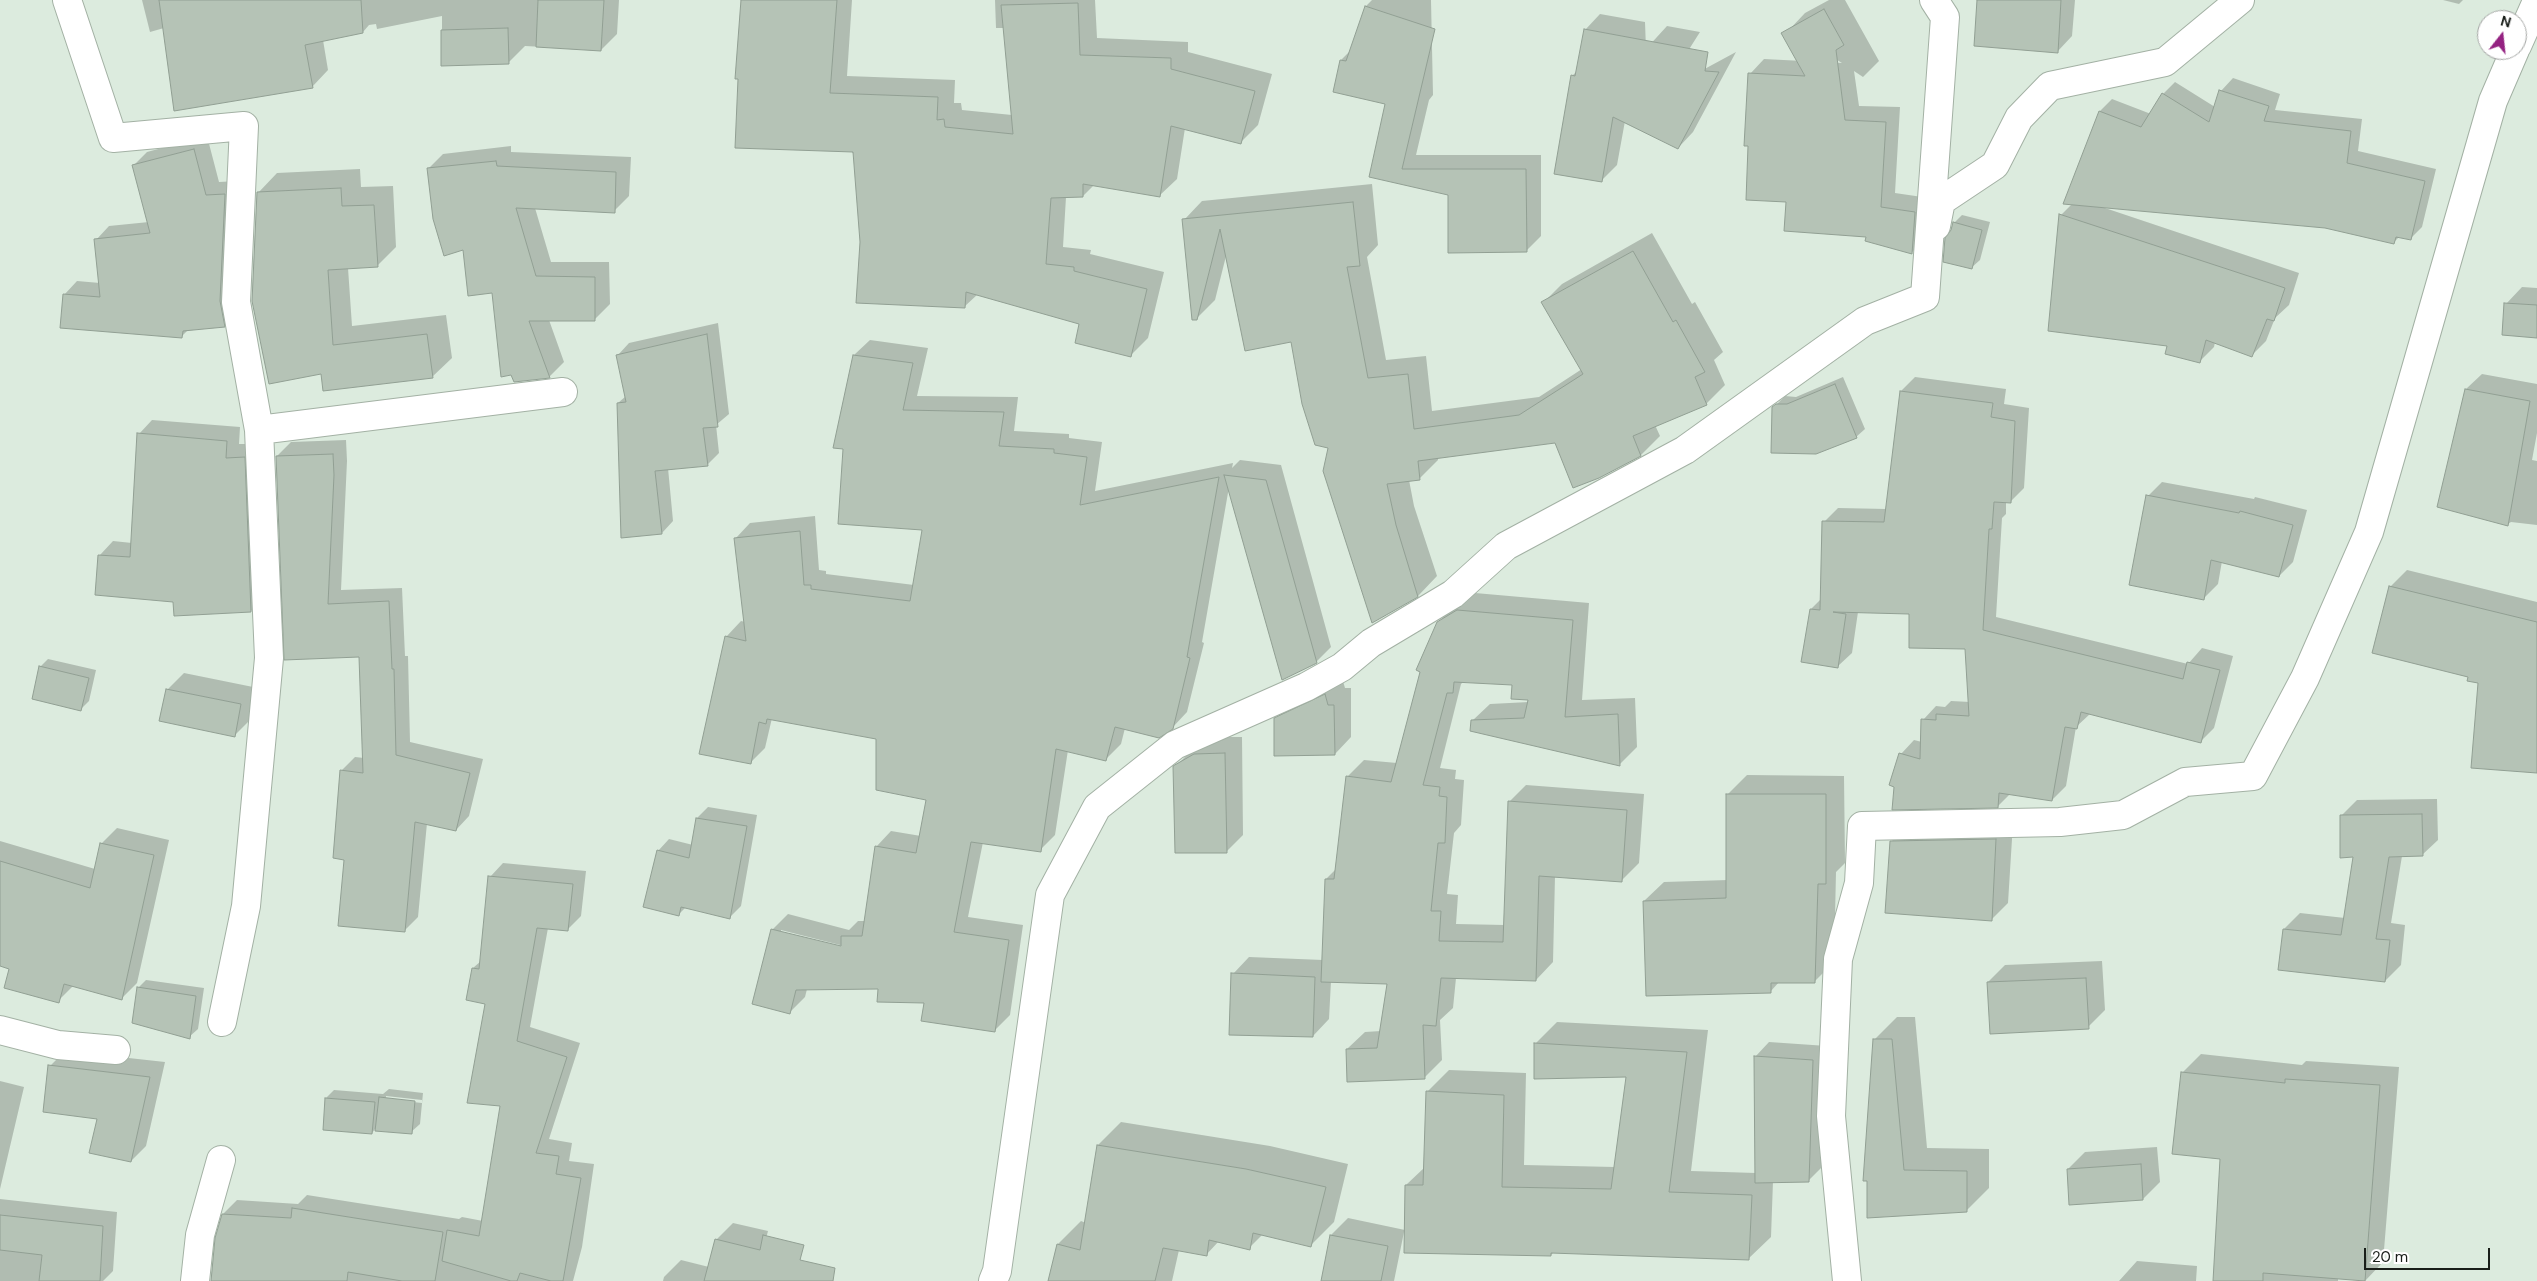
<!DOCTYPE html>
<html>
<head>
<meta charset="utf-8">
<style>
	body { margin:0 }
	#map { position:relative; width:2537px; height:1281px; overflow:hidden; background:#dcebde; font-family:"DM Sans",sans-serif }
	canvas { display:block }
	.north { position:absolute; left:2477px; top:10px; width:50px; height:50px; box-sizing:border-box; background:#fff; border:1px solid #a3a5a3; border-radius:50%; rotate:16deg; font-size:14px; font-weight:700; line-height:20px; text-align:center; color:#191e19 }
	.north::after { content:''; display:block; margin:auto; width:18px; height:22px; background:#942281; clip-path:polygon(50% 0,100% 100%,50% 72%,0 100%) }
	.scale { position:absolute; left:2364px; top:1248px; width:126px; height:22px; box-sizing:border-box; border:2px solid #191e19; border-top:0; padding-left:6px; font-size:15px; line-height:18px; white-space:nowrap; color:#191e19; -webkit-text-stroke:4px #fff; paint-order:stroke }
</style>
</head>
<body>
<div id="map">
<canvas width="2537" height="1281"></canvas>
<div class="north">N</div>
<div class="scale">20 m</div>
</div>
<script>
const ctx = document.querySelector('canvas').getContext('2d');
ctx.lineJoin = 'round';
function fillPath(path, color) {
  ctx.fillStyle = color;
  ctx.fill(path, 'evenodd');
}
function shape(rows) {
  const path = new Path2D();
  for (const r of rows) {
    path.moveTo(r[0], r[1]);
    for (let i = 2; i < r.length; i += 2) path.lineTo(r[i], r[i + 1]);
  }
  return path;
}
function trace(path, color, width, dash) {
  ctx.strokeStyle = color;
  ctx.lineWidth = width;
  ctx.lineCap = dash ? 'butt' : 'round';
  ctx.setLineDash(dash || []);
  ctx.stroke(path);
}
const shadow = shape([
	[142,0,619,0,617,34,601,50,525,46,508,63,442,64,442,16,377,29,376,24,369,25,363,32,323,40,328,70,312,87,164,28,150,32],
	[742,0,852,0,847,76,955,80,954,103,961,103,962,110,1012,115,1004,28,996,28,995,0,1095,0,1097,38,1188,42,1188,52,1272,74,1258,125,1241,142,1185,128,1177,179,1159,196,1094,185,1083,196,1066,197,1063,247,1091,250,1090,254,1164,272,1148,338,1131,355,1081,323,978,294,964,307],
	[1372,0,1431,0,1433,95,1429,100,1416,155,1541,155,1541,236,1526,251,1449,194,1371,176,1386,103,1341,60,1351,50,1366,6],
	[1829,0,1845,0,1879,61,1863,77,1854,71,1859,106,1900,107,1895,193,1929,198,1927,238,1912,252,1787,201,1750,74,1764,59,1842,63,1789,30,1805,13],
	[1979,0,2075,0,2072,36,2057,52],
	[2443,0,2463,0,2459,4],
	[1600,14,1645,22,1646,49,1667,26,1700,32,1662,92,1736,52,1693,132,1678,148,1625,121,1617,165,1601,181,1572,76,1577,71,1585,30],
	[2233,78,2280,94,2275,110,2362,119,2358,151,2436,169,2422,227,2410,239,2400,236,2394,242,2325,227,2099,206,2299,273,2289,305,2275,318,2266,341,2251,356,2215,342,2214,347,2199,362,2168,345,2061,215,2072,204,2065,203,2100,111,2112,99,2151,114,2163,94,2175,82,2215,107,2221,91],
	[207,136,219,182,238,181,237,313,224,326,189,329,182,336,64,295,77,281,100,283,96,240,109,226,149,222,134,165,147,152],
	[511,146,511,152,631,157,629,196,614,211,535,208,551,262,609,262,610,304,595,319,549,320,564,362,549,377,464,248,428,169,443,154],
	[360,169,361,187,393,186,396,247,377,266,348,268,352,326,446,315,452,358,432,377,322,373,258,193,277,173],
	[1372,184,1378,245,1367,257,1386,360,1426,356,1432,411,1539,397,1582,369,1543,303,1562,284,1652,233,1692,304,1695,302,1723,352,1714,360,1725,385,1706,404,1655,425,1660,436,1641,455,1599,477,1556,442,1438,457,1438,460,1419,479,1409,480,1414,506,1437,576,1418,596,1329,447,1292,340,1226,256,1215,300,1196,319,1184,220,1202,201],
	[1962,215,1990,222,1980,260,1971,268,1952,230,1954,223],
	[2522,287,2537,288,2537,336,2506,304],
	[718,323,729,414,716,425,719,453,707,465,668,468,673,521,662,533,618,403,626,396,618,355,629,343],
	[870,340,928,348,917,396,1018,397,1014,431,1069,434,1069,438,1102,442,1095,491,1233,463,1232,468,1240,460,1281,465,1331,647,1316,662,1229,487,1202,642,1204,643,1187,712,1172,728,1125,728,1121,744,1106,759,1068,750,1055,835,1040,850,983,842,968,917,1023,925,1010,1015,995,1030,925,1002,879,988,807,989,805,997,790,1012,772,930,788,914,849,930,858,921,865,921,876,847,891,831,921,836,927,799,877,738,772,718,765,748,750,763,726,637,741,621,745,622,735,539,750,523,815,516,819,570,826,571,826,574,914,585,923,529,854,355],
	[781,930,848,947,847,949,781,933],
	[2482,374,2537,384,2537,433,2532,460,2537,461,2537,525,2511,522,2508,524,2466,389],
	[1843,377,1865,429,1856,437,1773,408,1785,396,1796,397],
	[1915,377,2006,389,2004,404,2029,408,2024,488,2010,502,2006,502,2006,514,2002,518,1996,617,2188,664,2202,648,2233,656,2214,728,2200,742,2091,713,2076,727,2066,786,2052,800,2011,793,1998,806,1901,754,1914,740,1922,742,1923,720,1936,706,1945,707,1951,701,1970,702,1966,648,1910,613,1858,612,1852,653,1838,666,1811,609,1822,598,1824,522,1838,508,1887,509,1901,391],
	[152,420,240,427,239,444,258,444,265,597,251,611,174,600,100,555,113,541,132,543,139,434],
	[346,440,347,461,341,590,402,588,405,656,408,656,410,742,483,759,469,816,456,830,427,823,418,917,404,931,346,859,341,771,355,757,364,758,360,656,286,659,277,456,291,442],
	[2162,482,2254,499,2255,497,2307,510,2293,562,2279,576,2222,561,2218,584,2203,599,2148,496],
	[2407,570,2537,602,2537,772,2479,683,2470,676,2374,653,2391,586],
	[1475,593,1589,603,1582,700,1635,698,1637,747,1620,764,1472,721,1490,704,1529,702,1530,699,1513,683,1464,681,1461,684,1440,768,1456,770,1455,779,1464,780,1461,825,1454,833,1447,894,1458,895,1456,924,1505,925,1509,802,1526,785,1644,794,1639,863,1622,880,1555,876,1553,962,1536,980,1456,978,1453,1008,1440,1020,1442,1060,1425,1077,1347,1049,1365,1032,1381,1031,1389,983,1331,981,1329,1019,1313,1036,1233,974,1249,957,1323,960,1326,879,1336,869,1347,777,1364,760,1397,763,1438,622,1456,605],
	[48,659,96,670,89,701,81,709,40,667],
	[184,673,258,688,252,718,235,735,167,690],
	[1342,678,1345,688,1351,688,1351,737,1335,754,1275,719,1292,702],
	[1212,737,1242,737,1243,835,1226,852,1175,767,1192,750],
	[1747,775,1844,776,1845,863,1836,872,1834,962,1814,982,1780,981,1770,992,1644,901,1664,882,1728,880,1727,795],
	[2437,799,2438,840,2422,855,2402,856,2391,923,2405,925,2401,965,2385,981,2280,969,2284,929,2300,913,2345,918,2354,856,2341,816,2357,800],
	[708,807,757,815,741,906,730,917,686,907,679,914,658,851,669,839,693,845,697,818],
	[2013,823,2008,903,1991,920,1891,842,1908,825],
	[117,828,169,840,137,983,122,998,74,985,58,1001,11,968,0,965,0,841,95,869,101,844],
	[503,863,586,871,581,916,567,930,548,928,530,1027,580,1043,549,1139,572,1143,569,1161,594,1164,582,1247,573,1281,212,1281,223,1214,237,1200,298,1204,307,1195,459,1219,462,1217,483,1221,502,1104,486,1003,473,968,481,961,490,877],
	[2102,961,2105,1010,2088,1027,1988,982,2005,965],
	[146,980,204,988,198,1029,189,1037,138,988],
	[1897,1017,1915,1017,1927,1148,1989,1149,1989,1188,1966,1211,1868,1217,1874,1040],
	[1557,1022,1708,1030,1691,1171,1756,1173,1755,1057,1769,1042,1827,1046,1823,1166,1809,1180,1773,1181,1771,1237,1748,1259,1554,1252,1551,1255,1404,1232,1394,1281,1322,1281,1331,1235,1348,1218,1405,1230,1406,1185,1425,1167,1427,1092,1449,1070,1526,1073,1524,1165,1615,1167,1627,1076,1535,1044],
	[65,1051,165,1062,146,1146,131,1161,98,1118,50,1066],
	[2201,1054,2302,1065,2306,1061,2399,1067,2383,1262,2365,1281,2338,1278,2338,1281,2246,1281,2221,1158,2182,1073],
	[0,1081,24,1087,0,1189],
	[389,1089,423,1093,420,1124,411,1132,375,1129,372,1133,326,1098,334,1090,383,1094],
	[386,1096,422,1100,422,1103,386,1099],
	[1121,1122,1270,1146,1348,1164,1334,1222,1311,1245,1263,1234,1249,1248,1219,1241,1206,1255,1179,1250,1172,1281,1049,1281,1058,1244,1081,1221,1086,1223,1098,1145],
	[2157,1147,2160,1182,2143,1199,2068,1169,2085,1152],
	[0,1199,117,1212,113,1271,103,1281,0,1281],
	[733,1223,768,1231,755,1281,663,1281,664,1277,681,1260,709,1267,716,1240],
	[2137,1261,2197,1266,2196,1281,2119,1281]
]);
const building = shape([
	[159,0,361,0,363,33,305,45,313,88,174,111,159,0],
	[538,0,604,0,601,51,536,47,538,0],
	[741,0,837,0,830,93,938,97,937,120,944,119,945,127,1013,134,1001,5,1078,3,1080,55,1171,58,1171,69,1255,91,1241,144,1171,126,1160,197,1083,184,1083,197,1051,198,1046,264,1074,267,1074,271,1147,289,1131,357,1075,343,1079,324,966,292,965,308,856,303,860,242,853,152,735,148,738,79,735,79,741,0],
	[1977,0,2061,0,2058,53,1974,46,1977,0],
	[1365,6,1435,29,1402,169,1526,169,1527,252,1448,253,1448,195,1369,177,1385,104,1333,92,1340,60,1346,61,1365,6],
	[1824,9,1844,45,1836,50,1845,120,1886,122,1881,207,1915,212,1912,254,1865,241,1866,237,1784,231,1786,202,1746,200,1748,146,1744,146,1748,73,1805,76,1781,33,1824,9],
	[508,28,509,64,441,66,441,30,508,28],
	[1584,29,1708,52,1705,71,1719,72,1678,149,1613,117,1602,182,1554,174,1571,75,1575,76,1584,29],
	[2219,90,2269,106,2264,121,2351,131,2347,163,2425,181,2411,240,2396,237,2394,244,2325,228,2063,204,2099,111,2141,127,2162,93,2209,122,2219,90],
	[194,149,206,195,225,194,220,301,225,327,183,331,182,338,60,328,63,294,100,297,94,239,150,233,132,165,194,149],
	[496,161,497,166,616,172,615,213,516,208,536,276,595,277,595,321,529,321,550,378,514,382,511,375,501,377,492,293,468,296,463,250,444,256,433,219,427,168,496,161],
	[341,188,342,206,374,205,378,267,328,270,333,345,427,334,433,378,323,391,321,374,269,384,252,301,257,192,341,188],
	[1353,202,1360,266,1347,267,1368,378,1408,374,1414,429,1519,415,1583,374,1541,302,1633,251,1673,322,1676,320,1705,372,1695,377,1707,405,1633,436,1641,456,1599,478,1573,488,1555,443,1418,461,1420,480,1387,484,1396,525,1418,597,1372,623,1323,471,1328,448,1315,445,1302,404,1291,342,1245,351,1220,229,1197,320,1192,320,1182,219,1353,202],
	[2059,214,2285,288,2274,321,2267,319,2252,357,2206,340,2200,363,2165,354,2167,346,2048,331,2059,214],
	[1953,222,1982,230,1972,269,1943,262,1945,238,1951,230,1953,222],
	[2504,303,2537,305,2537,338,2502,335,2504,303],
	[707,334,718,427,703,428,708,466,655,471,662,534,621,538,617,403,626,402,616,355,707,334],
	[853,355,913,363,903,410,1004,412,999,446,1054,449,1054,453,1087,457,1080,505,1219,477,1187,657,1190,658,1173,729,1159,738,1115,727,1106,761,1056,749,1041,852,971,842,954,932,1009,940,995,1032,921,1021,924,1003,877,1002,878,989,796,990,790,1014,752,1004,771,929,841,946,841,936,862,936,875,846,916,853,926,800,876,790,876,739,767,719,766,724,759,722,751,764,699,754,725,636,746,641,734,538,800,531,804,585,811,585,811,589,910,601,922,530,838,524,843,449,833,448,853,355],
	[1835,384,1857,438,1816,454,1771,453,1772,407,1776,404,1787,404,1835,384],
	[2465,389,2530,401,2508,526,2437,507,2465,389],
	[1900,391,1993,403,1991,417,2015,421,2011,503,1994,502,1992,529,1989,529,1983,630,2183,679,2187,662,2220,670,2201,743,2081,712,2077,729,2065,727,2052,801,1999,793,1998,808,1892,810,1894,787,1889,785,1899,753,1920,759,1921,719,1936,720,1936,714,1969,716,1965,649,1909,648,1909,614,1833,612,1846,614,1838,668,1801,662,1810,609,1820,610,1822,521,1884,522,1900,391],
	[137,433,227,441,226,458,245,457,251,612,174,616,173,602,95,595,98,555,130,557,137,433],
	[333,454,334,475,328,604,389,601,392,669,394,669,396,755,470,773,456,831,415,822,405,932,338,926,344,860,333,858,340,770,363,773,359,657,284,660,276,456,333,454],
	[1224,475,1266,480,1317,663,1282,680,1224,475],
	[2146,495,2239,513,2240,511,2293,525,2279,577,2211,560,2204,600,2129,585,2146,495],
	[2389,586,2537,622,2537,773,2471,768,2478,683,2467,681,2468,677,2372,653,2389,586],
	[1457,610,1573,620,1565,717,1618,714,1620,766,1470,731,1471,720,1524,718,1528,700,1511,699,1512,685,1454,682,1453,693,1447,693,1423,785,1440,787,1439,796,1447,797,1445,843,1438,843,1431,911,1441,911,1439,941,1503,942,1508,801,1627,810,1622,882,1539,876,1536,981,1441,978,1436,1026,1423,1025,1425,1079,1347,1082,1346,1049,1377,1048,1387,984,1321,982,1325,879,1334,879,1346,776,1391,782,1420,672,1416,670,1437,622,1457,610],
	[39,666,89,678,81,711,32,699,39,666],
	[166,689,241,704,235,737,159,721,166,689],
	[1325,694,1328,705,1334,705,1335,755,1274,756,1274,718,1325,694],
	[1225,753,1227,853,1175,853,1173,766,1194,754,1225,753],
	[1726,794,1826,794,1826,884,1818,884,1815,983,1771,983,1771,993,1646,996,1643,901,1726,898,1726,794],
	[2422,814,2423,856,2389,857,2376,939,2390,940,2385,982,2278,970,2283,929,2341,935,2353,857,2340,858,2340,815,2422,814],
	[696,818,747,826,730,919,681,907,679,916,643,907,657,850,689,858,696,818],
	[1996,839,1992,921,1885,913,1890,841,1996,839],
	[100,843,154,855,122,1000,64,984,59,1003,4,988,9,969,0,966,0,861,90,888,100,843],
	[488,876,573,884,568,931,537,928,517,1041,567,1057,536,1153,559,1156,556,1174,581,1178,563,1281,551,1281,520,1273,517,1281,511,1281,442,1261,447,1230,479,1236,500,1106,467,1103,485,1004,466,1000,472,968,479,969,488,876],
	[1231,973,1315,977,1313,1037,1229,1035,1231,973],
	[2086,978,2089,1029,1990,1034,1987,982,2086,978],
	[137,987,196,996,190,1039,132,1023,137,987],
	[1873,1039,1892,1039,1904,1170,1967,1171,1967,1212,1867,1218,1867,1181,1863,1181,1873,1039],
	[1534,1043,1687,1052,1669,1192,1752,1195,1749,1260,1551,1253,1551,1256,1404,1253,1405,1185,1423,1185,1426,1091,1504,1095,1502,1187,1611,1189,1626,1077,1534,1079,1534,1043],
	[1754,1056,1813,1060,1809,1182,1755,1183,1754,1056],
	[48,1065,150,1077,131,1162,89,1153,97,1119,43,1112,48,1065],
	[2181,1072,2285,1083,2285,1079,2380,1085,2365,1281,2263,1273,2263,1281,2213,1281,2220,1159,2172,1154,2181,1072],
	[379,1097,415,1101,412,1134,375,1131,379,1097],
	[325,1098,375,1102,372,1134,323,1130,325,1098],
	[1097,1145,1246,1169,1326,1187,1311,1247,1253,1233,1250,1250,1209,1240,1207,1256,1163,1248,1155,1281,1048,1281,1057,1244,1080,1250,1097,1145],
	[2141,1164,2143,1200,2069,1205,2067,1169,2141,1164],
	[292,1208,443,1232,435,1281,402,1281,348,1272,347,1281,211,1281,215,1238,222,1214,291,1218,292,1208],
	[0,1215,103,1226,100,1281,39,1281,42,1255,0,1250,0,1215],
	[763,1235,804,1245,800,1260,835,1268,833,1281,704,1281,715,1239,760,1250,763,1235],
	[1330,1235,1388,1246,1381,1281,1321,1281,1330,1235]
]);
const street = shape([
	[67,0,113,138,244,126,236,302,259,430,269,658,246,906,222,1022],
	[2517,46,2537,1],
	[1936,226,1941,201,1995,165,2019,118,2050,86,2165,62,2240,0],
	[259,430,563,392],
	[0,1030,58,1045,116,1050],
	[195,1281,200,1235,221,1160],
	[993,1281,997,1271,1050,895,1097,807,1175,745,1306,687,1342,667,1371,643,1453,594,1506,546,1685,450,1865,321,1925,297,1945,17,1934,0],
	[1847,1281,1831,1116,1838,959,1859,883,1862,826,2060,822,2123,815,2185,782,2253,776,2305,678,2369,532,2493,101,2515,50]
]);
fillPath(shadow, '#0003');
fillPath(building, '#b5c3b6');
trace(building, '#919f93', 1);
trace(street, '#a3b1a4', 30);
trace(street, '#fff', 28);
</script>
</body>
</html>
